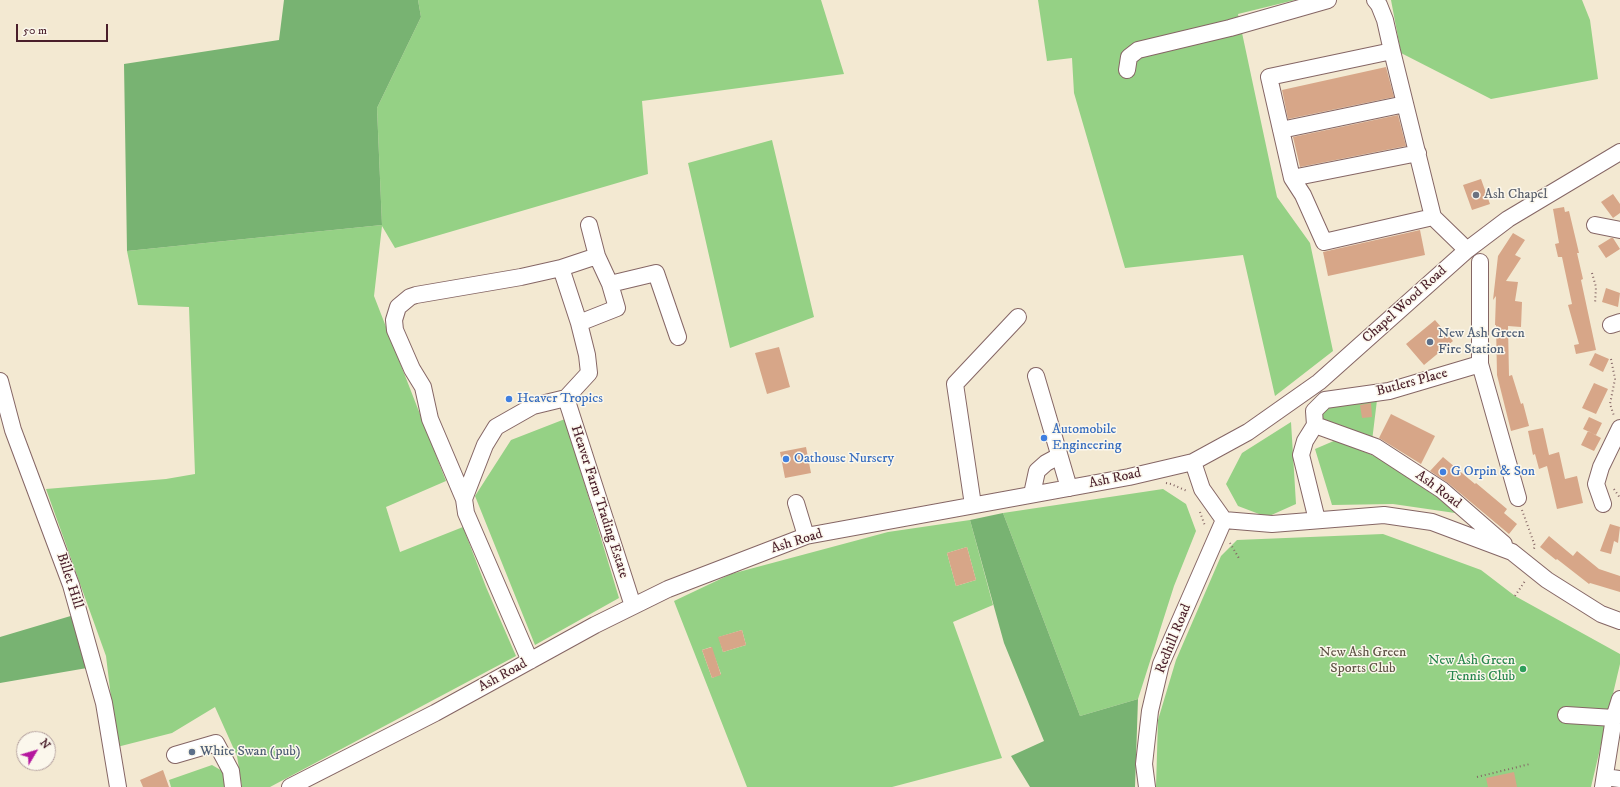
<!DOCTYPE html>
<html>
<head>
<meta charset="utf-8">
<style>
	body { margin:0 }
	#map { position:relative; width:1620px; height:787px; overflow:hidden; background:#f3e9d2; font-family:"IM FELL DW Pica",serif }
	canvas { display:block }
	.north { position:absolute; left:16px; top:731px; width:40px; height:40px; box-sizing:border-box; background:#fbf7ec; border:1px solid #b4a19f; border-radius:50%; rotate:52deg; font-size:11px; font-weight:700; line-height:16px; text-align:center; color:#4a1f2b }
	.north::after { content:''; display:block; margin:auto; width:14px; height:18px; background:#b5179e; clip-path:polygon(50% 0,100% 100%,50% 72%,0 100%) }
	.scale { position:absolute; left:16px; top:24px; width:92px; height:18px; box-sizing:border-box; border:2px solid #4a1f2b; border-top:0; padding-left:5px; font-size:12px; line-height:14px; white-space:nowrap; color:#4a1f2b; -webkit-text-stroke:3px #fbf7ec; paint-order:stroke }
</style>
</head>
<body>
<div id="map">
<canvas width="1620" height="787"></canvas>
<div class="north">N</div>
<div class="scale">50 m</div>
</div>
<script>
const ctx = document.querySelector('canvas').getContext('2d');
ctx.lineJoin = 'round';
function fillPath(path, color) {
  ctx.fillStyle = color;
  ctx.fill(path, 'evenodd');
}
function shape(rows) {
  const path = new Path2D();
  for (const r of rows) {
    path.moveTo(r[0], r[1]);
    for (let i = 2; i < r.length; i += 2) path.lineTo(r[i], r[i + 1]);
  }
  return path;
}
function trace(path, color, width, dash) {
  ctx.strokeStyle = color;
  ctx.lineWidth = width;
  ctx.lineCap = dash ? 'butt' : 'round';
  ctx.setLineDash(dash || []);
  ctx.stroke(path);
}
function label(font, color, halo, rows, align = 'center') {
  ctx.font = font + ' "IM FELL DW Pica",serif';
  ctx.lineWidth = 3;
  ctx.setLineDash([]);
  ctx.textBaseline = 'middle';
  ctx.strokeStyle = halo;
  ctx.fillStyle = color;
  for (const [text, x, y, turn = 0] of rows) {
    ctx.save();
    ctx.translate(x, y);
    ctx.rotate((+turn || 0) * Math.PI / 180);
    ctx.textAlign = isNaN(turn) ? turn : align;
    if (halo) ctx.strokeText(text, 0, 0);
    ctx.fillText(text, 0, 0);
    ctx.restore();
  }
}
const green = shape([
	[418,0,821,0,844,74,642,101,648,174,395,248,382,226,374,296,446,481,386,507,400,552,463,527,486,587,516,656,270,787,242,787,237,756,215,707,172,733,117,747,106,656,46,489,166,479,195,474,189,307,138,305,127,251,382,225,377,108,421,17],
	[1038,0,1295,0,1238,14,1277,197,1310,243,1333,351,1275,396,1243,255,1125,268,1074,93,1072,58,1047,61],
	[1391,0,1582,0,1590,20,1598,79,1491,99,1401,53],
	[772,140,814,317,730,348,688,163],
	[1377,400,1372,441,1321,419,1321,411,1326,403],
	[565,419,619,598,535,645,475,496,511,440],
	[1291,422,1296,504,1267,517,1238,506,1226,484,1242,453],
	[1336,440,1379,458,1462,514,1393,504,1332,505,1315,449],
	[1163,489,1186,504,1196,531,1174,586,1138,699,1080,716,1003,513],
	[970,520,993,605,953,622,1002,758,892,787,747,787,674,601,731,574,888,532],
	[967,547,976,580,956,586,947,553],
	[742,630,746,645,723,652,719,637],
	[711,647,721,674,712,678,702,650],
	[1383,534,1481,570,1515,596,1620,654,1620,664,1591,787,1156,787,1158,720,1176,660,1221,556,1237,540],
	[212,765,224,772,226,787,171,787,169,780]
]);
const forest = shape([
	[284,0,418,0,421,17,377,108,382,225,127,251,124,64,279,40],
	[1003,513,1080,716,1138,699,1135,787,1030,787,1011,756,1044,741,1004,643,970,520],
	[74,615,87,668,0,683,0,637]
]);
const building = shape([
	[1386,67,1394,97,1288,119,1282,90],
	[1398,115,1406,146,1300,167,1293,137],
	[1481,179,1490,204,1472,210,1463,185],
	[1613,194,1620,204,1620,213,1613,218,1601,202],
	[1564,207,1565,212,1569,211,1579,253,1577,253,1583,279,1581,280,1596,350,1576,354,1574,345,1579,344,1568,305,1572,304,1562,257,1558,257,1555,244,1559,243,1553,209],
	[1420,230,1425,255,1328,276,1323,252],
	[1513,233,1525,240,1515,255,1521,258,1506,281,1518,282,1515,301,1522,302,1521,327,1508,326,1509,376,1512,375,1521,404,1523,403,1529,426,1511,431,1497,375,1496,325,1495,325,1496,296,1493,300,1498,256],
	[1611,238,1613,238,1620,249,1606,258,1598,246],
	[1606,288,1620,293,1618,307,1602,302],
	[1435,320,1453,341,1424,365,1406,344],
	[779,347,790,387,767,394,755,353],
	[1595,353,1609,359,1603,372,1589,365],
	[1594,383,1608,389,1596,414,1582,408],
	[1371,403,1372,417,1362,418,1360,405],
	[1391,414,1435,436,1421,464,1379,438],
	[1589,417,1602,423,1596,435,1583,429],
	[1543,428,1549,455,1559,452,1565,479,1577,476,1583,503,1557,509,1547,466,1539,469,1535,454,1533,455,1528,431],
	[1588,431,1601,438,1594,451,1581,445],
	[806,447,811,473,785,478,780,452],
	[1443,457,1475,484,1476,483,1507,509,1504,513,1517,524,1509,534,1448,483,1430,471],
	[1610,524,1620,527,1618,543,1614,541,1611,554,1600,551],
	[1549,536,1573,556,1577,551,1599,569,1620,576,1620,592,1590,583,1589,584,1557,559,1556,560,1540,547],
	[967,547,976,580,956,586,947,553],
	[742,630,746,645,723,652,718,637],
	[712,647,721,675,712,678,702,650],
	[163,770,169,787,143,787,140,780],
	[1514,772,1517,787,1488,787,1486,778]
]);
const path = shape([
	[1592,273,1596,287,1595,304],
	[1611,359,1615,379,1610,404,1614,416],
	[1166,483,1171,484,1187,491],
	[1614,489,1620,498],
	[1522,510,1535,546,1533,551],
	[1200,512,1205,526],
	[1230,543,1240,560],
	[1515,596,1525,581],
	[1477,777,1530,764]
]);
const minor = shape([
	[1375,0,1379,5,1385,20,1392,51],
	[1127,70,1129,57,1138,50,1230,28,1328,0],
	[1281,130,1405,104],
	[1292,178,1418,153],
	[1433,217,1324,242,1303,195,1292,178,1269,77,1392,51,1433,217,1467,250],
	[1595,225,1620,230],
	[561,268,579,323],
	[610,284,656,273,678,337],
	[1611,325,1620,322],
	[1480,364,1518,498],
	[1036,376,1069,488],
	[0,381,13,430,71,585,104,703,118,787],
	[566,398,633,606],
	[1315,425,1314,411,1325,400,1389,391,1480,364,1480,262],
	[1193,462,1202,489,1224,520],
	[1032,494,1037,471,1046,463,1059,456],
	[464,499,485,445,496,427,533,406,566,398,589,373,587,355,579,323,617,308,610,284,597,256,589,225],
	[796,503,806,536],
	[1603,504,1596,484,1601,467,1620,428],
	[973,505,955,384,1018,317],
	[1224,520,1272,524,1384,515,1432,522,1512,552,1547,580,1601,614,1620,621],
	[1317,520,1301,455,1305,441,1315,425,1376,447,1442,490,1504,544],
	[530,661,466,513,464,499,430,419,423,387,412,369,395,330,394,320,398,307,410,297,416,295,521,277,561,268,597,256],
	[1566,715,1614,718],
	[175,755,216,743,231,771,233,787],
	[1605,777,1620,779],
	[290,787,435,713,595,625,668,589,806,536,1129,477,1193,462,1248,432,1319,382,1467,250,1508,219,1620,152],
	[1147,787,1144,764,1150,711,1161,664,1224,520],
	[1603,787,1614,718,1620,699]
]);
const markers = [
	[1476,195,4,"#6b7280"],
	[1430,342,4,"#5c6f8a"],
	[509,399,4,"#3f7fe0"],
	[1044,438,4,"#3f7fe0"],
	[786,459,4,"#3f7fe0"],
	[1443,472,4,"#3f7fe0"],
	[1523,669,4,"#2e9e5b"],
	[192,752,4,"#5c6f8a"]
];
const worshipNames = [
	["Ash Chapel",1484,195]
];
const streetNames = [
	["Chapel Wood Road",1405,305,-42],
	["Butlers Place",1412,383,-15],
	["Ash Road",1115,479,-12],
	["Ash Road",1438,490,37],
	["Heaver Farm Trading Estate",599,502,72],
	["Ash Road",797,542,-17],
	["Billet Hill",69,581,72],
	["Redhill Road",1174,639,-68],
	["Ash Road",503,676,-29]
];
const serviceNames = [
	["New Ash Green",1438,334],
	["Fire Station",1438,350],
	["White Swan (pub)",200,752]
];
const shopNames = [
	["Heaver Tropics",517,399],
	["Automobile",1052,430],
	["Engineering",1052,446],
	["Oathouse Nursery",794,459],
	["G Orpin & Son",1451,472]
];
const parkNames = [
	["New Ash Green",1363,653],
	["Sports Club",1363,669]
];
const leisureNames = [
	["New Ash Green",1515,661],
	["Tennis Club",1515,677]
];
fillPath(green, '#95d185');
fillPath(forest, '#78b372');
fillPath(building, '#d7a688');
trace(minor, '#856665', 18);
trace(path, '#856665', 2, [1, 3]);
trace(minor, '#fff', 16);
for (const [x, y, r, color] of markers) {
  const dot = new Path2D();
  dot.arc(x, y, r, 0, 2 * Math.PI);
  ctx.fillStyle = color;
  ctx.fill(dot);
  trace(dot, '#fbf7ec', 1.5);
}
label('14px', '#5b616d', '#fbf7ec', worshipNames, 'left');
label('14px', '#4a1f2b', '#fbf7ec', streetNames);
label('14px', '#4e5e75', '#fbf7ec', serviceNames, 'left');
label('14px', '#366cbe', '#fbf7ec', shopNames, 'left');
label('14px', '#605446', '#fbf7ec', parkNames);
label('14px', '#27864d', '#fbf7ec', leisureNames, 'right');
</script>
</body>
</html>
